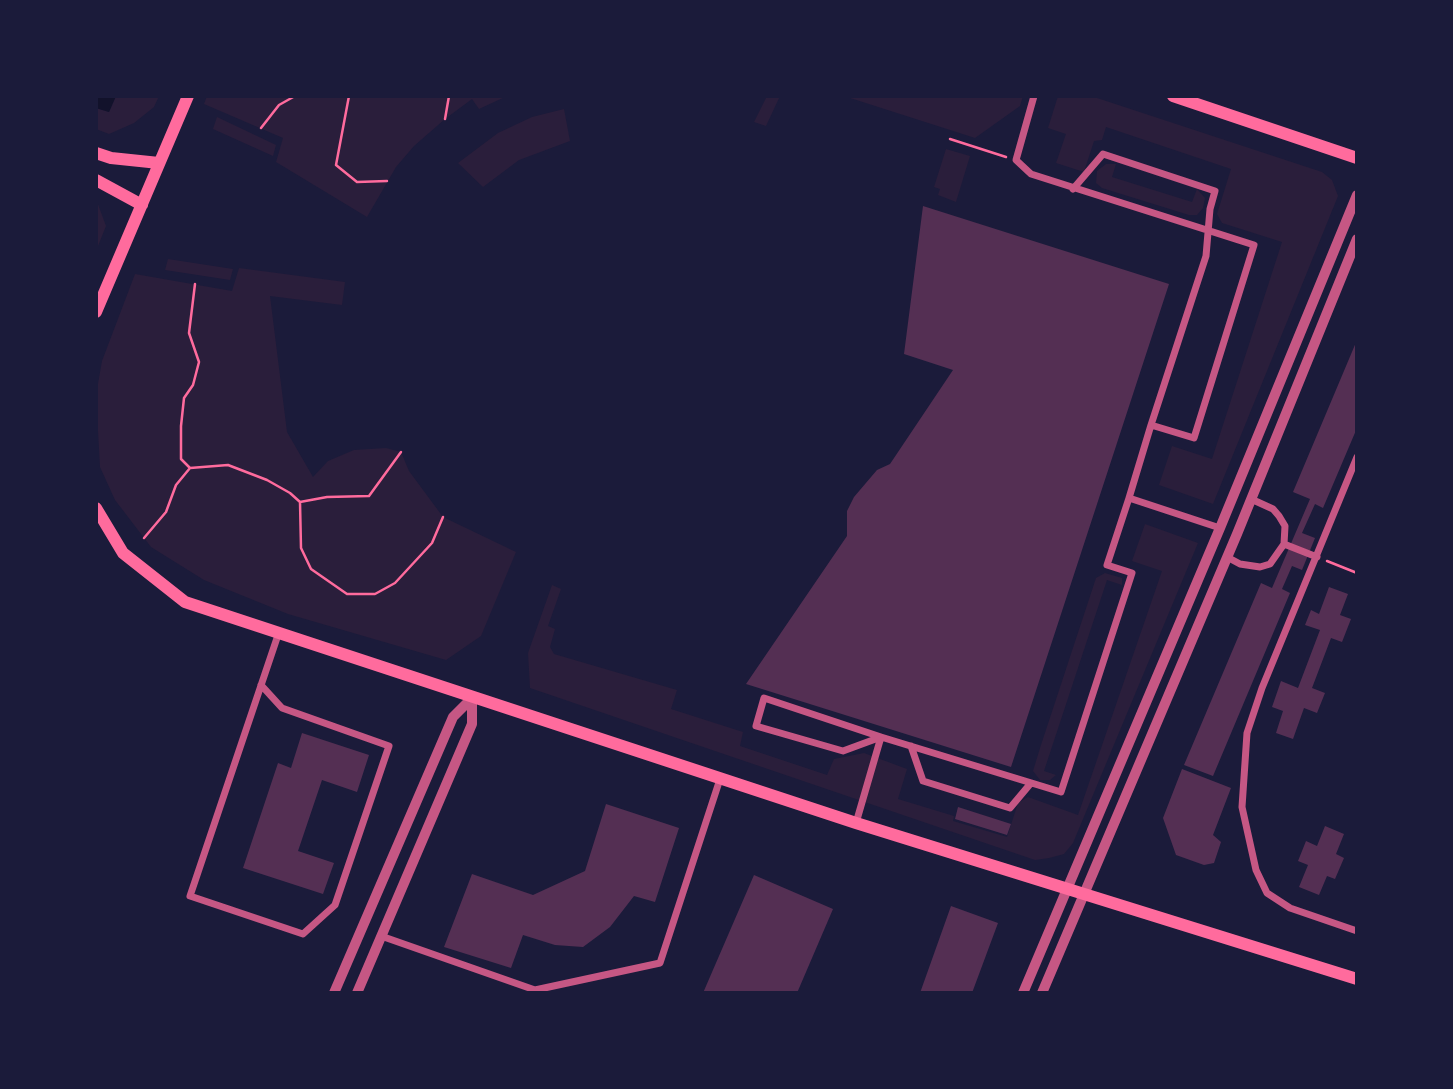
<!DOCTYPE html>
<html>
<head>
<meta charset="utf-8">
<style>
	body { margin:0 }
	#map { position:relative; width:1453px; height:1089px; overflow:hidden; background:#1b1b3a; font-family:"Nunito Sans",sans-serif }
	canvas { display:block }
	.frame { position:absolute; inset:0; border:98px solid #1b1b3a; pointer-events:none }
</style>
</head>
<body>
<div id="map">
<canvas width="1453" height="1089"></canvas>
<div class="frame"></div>
</div>
<script>
const ctx = document.querySelector('canvas').getContext('2d');
ctx.lineJoin = 'round';
function fillPath(path, color) {
  ctx.fillStyle = color;
  ctx.fill(path, 'evenodd');
}
function shape(rows) {
  const path = new Path2D();
  for (const r of rows) {
    path.moveTo(r[0], r[1]);
    for (let i = 2; i < r.length; i += 2) path.lineTo(r[i], r[i + 1]);
  }
  return path;
}
function trace(path, color, width, dash) {
  ctx.strokeStyle = color;
  ctx.lineWidth = width;
  ctx.lineCap = dash ? 'butt' : 'round';
  ctx.setLineDash(dash || []);
  ctx.stroke(path);
}
const green = shape([
	[116,96,159,96,154,107,134,123,109,134,96,129,96,108,109,112],
	[207,96,507,96,479,109,472,99,445,119,414,146,396,167,367,217,276,162,283,138,204,104],
	[767,96,780,96,766,126,754,122],
	[844,96,1023,96,1020,106,975,138],
	[1058,96,1091,96,1322,172,1332,180,1338,196,1213,504,1159,485,1172,446,1212,459,1282,242,1222,223,1217,214,1231,169,1106,127,1102,140,1094,141,1084,172,1056,163,1066,134,1048,128],
	[564,109,570,141,519,160,483,187,458,163,498,133,532,117],
	[217,117,276,145,273,156,213,129],
	[946,149,970,156,956,202,938,195,940,189,934,187],
	[1106,164,1116,164,1112,177,1192,202,1197,189,1205,198,1203,208,1197,215,1189,215,1102,188,1096,183,1097,171],
	[96,199,106,226,96,251],
	[168,259,233,269,230,280,165,270],
	[239,268,345,282,342,305,270,296,287,432,313,477,328,461,354,450,386,448,401,452,409,471,443,517,516,552,481,636,446,660,288,614,204,580,151,547,115,500,100,467,96,395,102,361,135,274,232,291],
	[1145,524,1198,543,1073,843,1064,854,1049,858,1035,860,530,688,528,653,552,585,561,589,548,626,555,629,550,647,554,654,677,690,671,709,743,732,740,746,827,775,834,759,864,753,907,769,898,799,954,816,953,821,1007,837,1018,803,1028,797,1078,815,1162,571,1132,561],
	[1105,573,1122,578,1122,585,1107,580,1044,771,1056,775,1050,780,1040,780,1033,771,1040,748,1096,578]
]);
const water = shape([
	[96,96,116,96,109,112,96,108]
]);
const building = shape([
	[923,206,1169,284,1011,767,746,684,847,536,847,511,854,497,877,470,890,464,953,370,904,354],
	[1357,340,1357,428,1323,508,1315,504,1302,533,1315,538,1302,570,1292,566,1282,589,1290,593,1213,776,1184,765,1261,583,1272,588,1310,499,1293,492],
	[1329,587,1348,594,1340,615,1351,619,1342,642,1331,638,1312,688,1325,693,1317,713,1304,708,1293,739,1276,733,1283,711,1272,707,1281,681,1298,688,1320,630,1305,625,1311,610,1319,614],
	[302,733,369,755,357,792,322,780,298,851,334,863,323,894,243,868,278,763,291,768],
	[1182,769,1231,788,1213,835,1221,842,1214,863,1204,865,1176,855,1163,818],
	[606,804,679,828,655,902,634,896,610,927,583,947,555,945,523,935,511,968,444,947,472,874,533,895,585,871],
	[958,807,1011,824,1007,835,955,819],
	[1325,826,1344,834,1336,854,1344,858,1335,879,1327,876,1319,895,1299,887,1308,865,1298,861,1306,841,1317,846],
	[754,875,833,909,797,993,703,993],
	[951,906,998,923,972,993,920,993]
]);
const path = shape([
	[349,96,336,165,357,182,387,181],
	[445,119,449,96],
	[261,128,279,105,295,96],
	[950,139,1006,157],
	[195,284,189,333,199,362,193,385,184,398,181,426,181,459,190,468,228,465,267,480,290,493,300,502,327,497,369,496,401,452],
	[300,502,301,548,311,569,347,594,375,594,395,583,432,543,443,517],
	[144,538,166,512,176,485,190,468],
	[1327,561,1357,573]
]);
const minor = shape([
	[1034,96,1016,160,1031,174,1254,245,1194,438,1151,425,1129,498,1220,528],
	[1073,189,1103,154,1215,191,1210,209,1206,256,1151,425],
	[1357,457,1262,688,1247,733,1242,807,1256,870,1267,893,1290,908,1357,931],
	[1284,544,1317,557],
	[1227,557,1240,564,1260,567,1270,564,1284,544,1285,526,1279,516,1273,509,1251,499],
	[261,685,282,708,389,746,335,905,303,934,190,896,278,635],
	[764,698,881,737,843,751,756,726,764,698],
	[911,746,923,781,1010,808,1031,783],
	[856,823,881,737,1061,792,1132,573,1107,565,1129,498],
	[381,936,535,990,660,963,720,779]
]);
const tertiary = shape([
	[334,993,453,717,472,698],
	[357,993,472,724,472,698],
	[1023,993,1220,528,1357,195],
	[1042,993,1237,534,1357,239]
]);
const secondary = shape([
	[1173,96,1357,158],
	[96,153,111,158,159,163],
	[96,180,142,205],
	[96,312,188,96],
	[96,508,123,553,185,602,856,823,1357,979]
]);
fillPath(green, '#2a1e3b');
fillPath(water, '#12122b');
fillPath(building, '#542f53');
trace(path, '#ff6b9d', 2.5);
trace(minor, '#c65784', 7);
trace(tertiary, '#c65784', 10);
trace(secondary, '#ff6b9d', 12);
</script>
</body>
</html>
